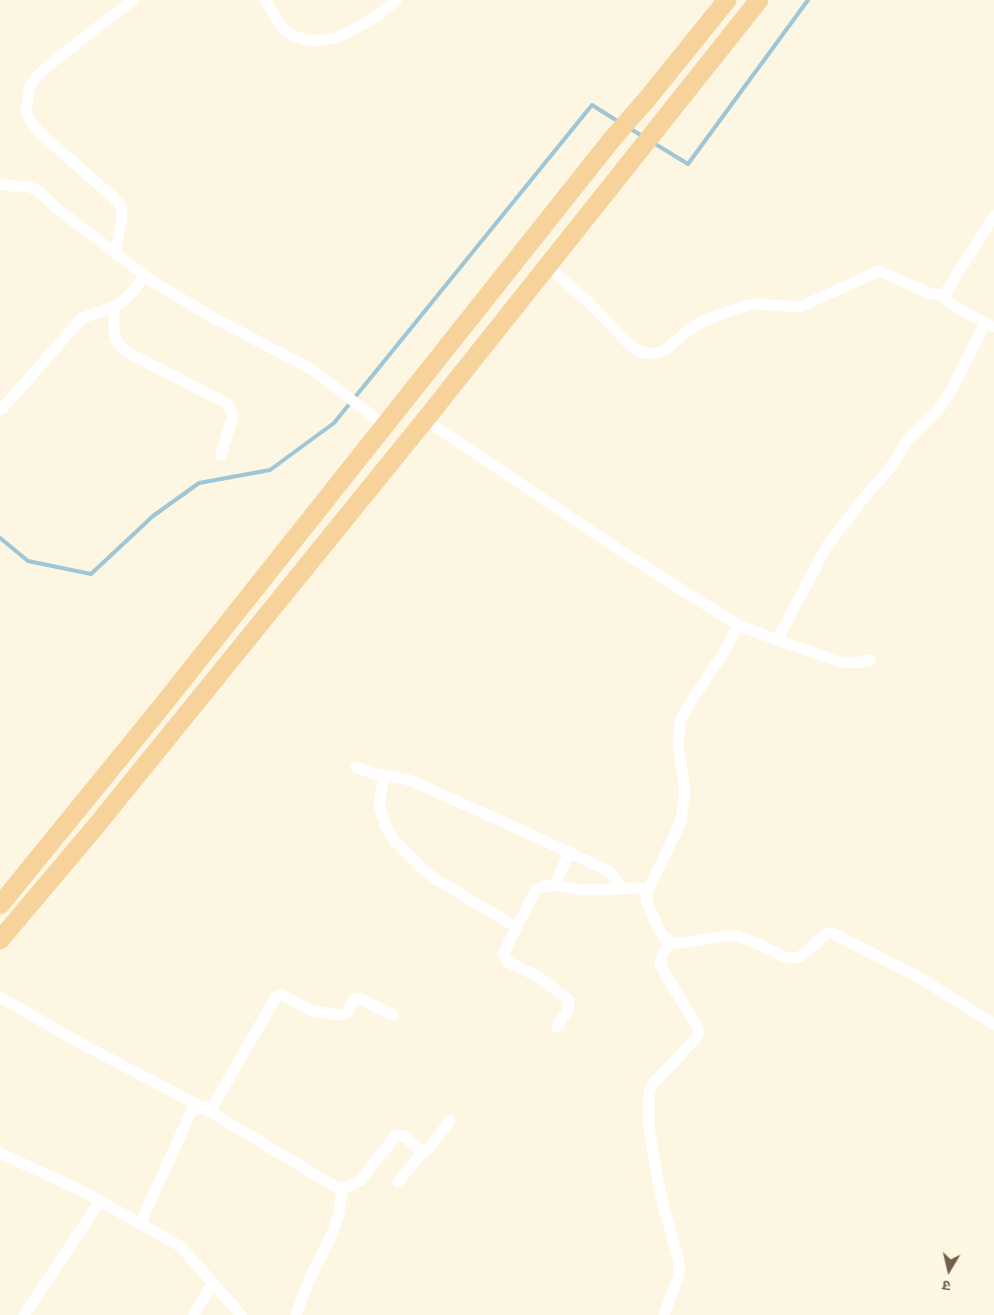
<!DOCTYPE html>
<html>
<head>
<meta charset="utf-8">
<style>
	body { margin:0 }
	#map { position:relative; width:994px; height:1315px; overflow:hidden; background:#fcf6e3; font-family:Rubik,"Noto Sans Devanagari",sans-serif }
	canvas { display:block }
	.north { position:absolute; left:924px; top:1245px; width:50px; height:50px; -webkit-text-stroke:4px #fff9e9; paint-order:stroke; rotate:189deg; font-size:14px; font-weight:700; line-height:20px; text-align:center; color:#735e49 }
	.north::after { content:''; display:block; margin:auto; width:18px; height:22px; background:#735e49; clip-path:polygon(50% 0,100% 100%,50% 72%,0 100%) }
</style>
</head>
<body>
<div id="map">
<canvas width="994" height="1315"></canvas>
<div class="north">उ</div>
</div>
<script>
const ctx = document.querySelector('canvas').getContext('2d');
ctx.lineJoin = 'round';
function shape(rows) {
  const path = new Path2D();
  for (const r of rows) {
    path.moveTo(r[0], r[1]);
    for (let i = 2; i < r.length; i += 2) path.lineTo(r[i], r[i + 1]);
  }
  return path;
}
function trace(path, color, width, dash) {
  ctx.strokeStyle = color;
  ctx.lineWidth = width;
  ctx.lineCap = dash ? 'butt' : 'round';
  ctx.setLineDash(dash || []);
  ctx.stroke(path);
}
const stream = shape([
	[629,128,644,137],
	[652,142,688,164,808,0],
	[0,538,28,561,91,574,153,516,199,483,270,470,334,423,592,105,619,122]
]);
const minor = shape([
	[265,0,282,28,292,35,303,39,316,41,336,38,350,31,376,17,396,0],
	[0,184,18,187,27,186,37,190,59,210,153,282,214,318,313,370,384,425],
	[115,254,121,223,122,212,120,205,112,196,42,135,32,124,26,111,30,86,39,74,54,61,133,0],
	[548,267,586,300,632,347,640,352,649,354,659,353,668,348,686,332,700,322,722,314,748,305,758,304,800,307,879,271,929,293,945,296],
	[114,307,114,330,116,340,121,347,127,352,228,404,233,416,221,455],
	[985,323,953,305,948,301,945,296,946,292,994,216],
	[1,410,82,318,114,307,127,298,145,276],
	[425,420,633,559,738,625,777,640,841,662,853,663,870,660],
	[738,625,724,652,686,709,680,722,678,743,685,792,681,819,678,828,646,894,647,902,659,930,664,938,673,942,682,943,725,936,736,936,754,942,783,956,790,958,796,958,801,956,826,934,832,933,920,978,994,1024],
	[777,640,827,546,863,499,890,468,909,438,939,409,953,387,985,323,994,327],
	[356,767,378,775,392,776,412,781,543,840,608,871,616,879,621,889],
	[384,776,379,805,385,825,394,840,425,871,437,880,516,927],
	[554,885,582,890,648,888],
	[0,997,76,1041,204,1108,336,1187,342,1189,361,1180,396,1135,405,1137,419,1149,424,1151,429,1148,450,1121],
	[557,1027,568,1010,569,1000,539,977,508,962,503,954,536,889,541,887,554,885,570,852],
	[0,1153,84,1192,180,1246,241,1315],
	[398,1182,424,1151],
	[140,1224,192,1110,213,1106,276,997,282,995,312,1011,338,1015,345,1014,348,1012,352,1002,355,999,358,998,393,1015],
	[24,1315,100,1201],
	[194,1315,213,1282],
	[296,1315,309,1280,333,1232,339,1213,342,1189],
	[664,1315,679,1274,679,1262,663,1205,657,1176,649,1128,649,1093,652,1085,697,1037,699,1032,697,1026,665,974,660,963,664,951,673,942]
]);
const trunk = shape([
	[0,905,162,706,613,138,648,98,727,0],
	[0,940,96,826,425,420,759,0]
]);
trace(stream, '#9ec6d6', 4);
trace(minor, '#fff', 11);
trace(trunk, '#f7d29b', 19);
</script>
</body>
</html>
